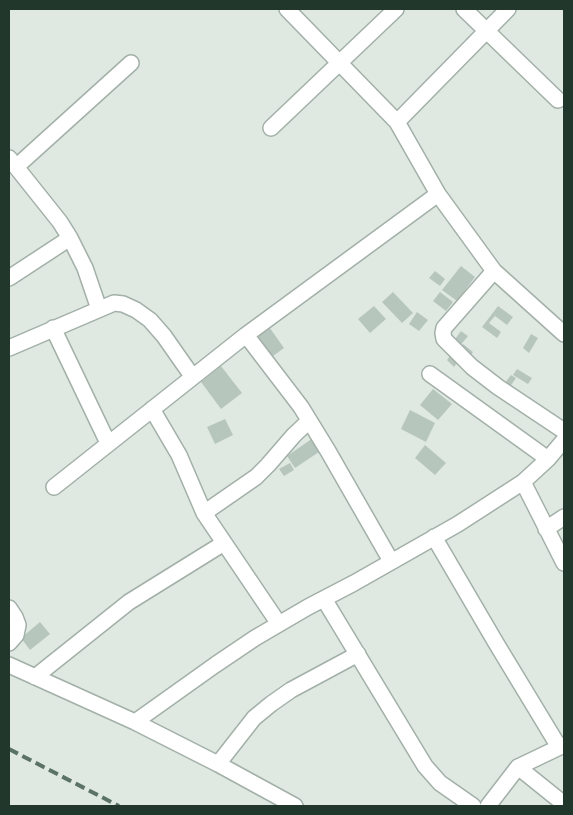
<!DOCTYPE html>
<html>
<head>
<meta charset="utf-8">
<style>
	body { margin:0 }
	#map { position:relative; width:573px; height:815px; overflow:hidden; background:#dfe9e2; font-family:"DM Sans",sans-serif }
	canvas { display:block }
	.frame { position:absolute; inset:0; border:10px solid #21372c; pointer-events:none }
</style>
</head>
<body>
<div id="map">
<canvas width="573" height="815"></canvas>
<div class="frame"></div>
</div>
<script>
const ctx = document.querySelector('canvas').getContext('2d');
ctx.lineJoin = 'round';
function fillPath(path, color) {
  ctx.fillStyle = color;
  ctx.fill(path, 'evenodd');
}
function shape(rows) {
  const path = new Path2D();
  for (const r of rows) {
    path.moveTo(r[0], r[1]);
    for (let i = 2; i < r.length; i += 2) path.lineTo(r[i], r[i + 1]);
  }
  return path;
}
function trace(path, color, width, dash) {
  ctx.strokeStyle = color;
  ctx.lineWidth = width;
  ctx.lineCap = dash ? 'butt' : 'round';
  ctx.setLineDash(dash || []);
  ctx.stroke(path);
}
const building = shape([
	[461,266,475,277,457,301,442,290],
	[435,271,445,279,440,286,429,278],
	[393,292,413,313,402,323,382,302],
	[440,292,453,302,446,311,433,301],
	[374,306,386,319,370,333,358,319],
	[498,306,513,317,507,325,495,316,489,323,501,332,497,338,482,327],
	[417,312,428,320,419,331,409,324],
	[267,324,284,348,269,359,252,335],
	[461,331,468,336,459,347,453,342],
	[531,334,538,338,529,353,523,348],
	[463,344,473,352,469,358,459,350],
	[453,352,461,358,454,367,447,360],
	[221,366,242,393,221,409,201,382],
	[517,369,532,378,528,384,513,375],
	[511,375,516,378,509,388,504,384],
	[433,389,452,404,438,420,420,405],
	[410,410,435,423,426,442,401,429],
	[225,419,233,435,215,444,207,427],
	[313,438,322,450,295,468,287,456],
	[425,445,446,463,435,475,415,458],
	[290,463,294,470,284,476,279,469],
	[40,622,50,634,30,650,21,638]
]);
const minor = shape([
	[287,9,397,122,438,194,494,271,564,334],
	[464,9,558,100],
	[397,122,508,9],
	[271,128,396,9],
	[9,158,60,222,70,238,85,268,99,309],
	[16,167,131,63],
	[494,271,444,328,443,333,444,339,472,367,498,387,564,431],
	[9,278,70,238],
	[53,328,108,443],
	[246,335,301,407,328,451,391,561],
	[9,348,114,303,123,304,136,310,150,320,164,336,192,376],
	[430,374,548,459],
	[152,409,179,455,204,513,279,624],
	[523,482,564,563],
	[54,487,246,335,438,194],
	[204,513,256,477,268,465,294,435,309,421],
	[546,529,564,517],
	[434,537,496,643,559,747],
	[324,599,425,766,440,783,473,806],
	[9,608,15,617,18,625,16,635,9,643],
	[9,665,135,722,218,764,295,806],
	[35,677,129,602,224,543],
	[135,722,215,665,255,638,308,607,354,583,458,524,523,482,548,459,564,440],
	[218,764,254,718,271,704,291,690,358,654],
	[518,767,564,804],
	[488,806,518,767,564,745]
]);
const rail = shape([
	[9,749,119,806]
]);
fillPath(building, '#b7c6bd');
trace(minor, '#a2b0a8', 18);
trace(minor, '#fff', 15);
trace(rail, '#5b7367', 4, [10, 5]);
</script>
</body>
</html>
